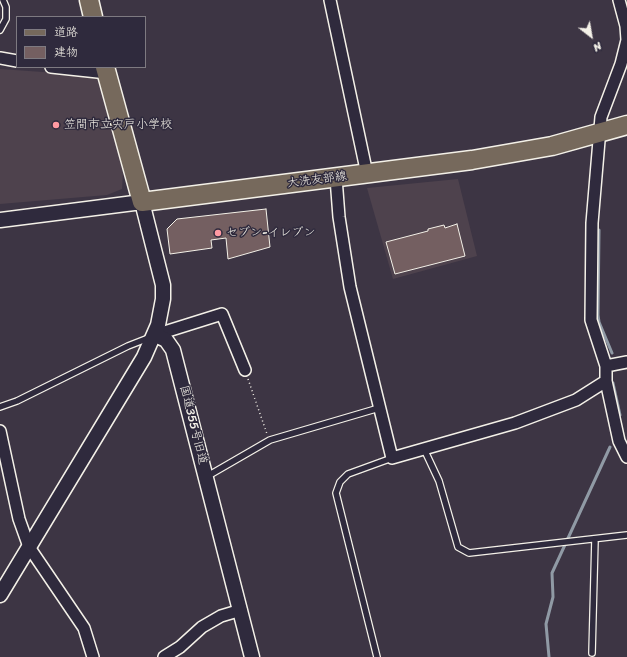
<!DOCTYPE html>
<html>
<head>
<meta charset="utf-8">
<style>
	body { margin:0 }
	#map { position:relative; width:627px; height:657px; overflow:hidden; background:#3d3544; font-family:Sriracha,"Klee One",sans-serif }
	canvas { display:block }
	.legend { position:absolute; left:16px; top:16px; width:130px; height:52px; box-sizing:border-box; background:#2f2a3d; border:1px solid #7e7a81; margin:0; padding:5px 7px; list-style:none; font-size:12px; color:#f4f1e8 }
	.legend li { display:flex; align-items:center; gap:8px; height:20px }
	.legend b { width:20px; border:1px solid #7e7a81 }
	.north { position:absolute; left:571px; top:16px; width:40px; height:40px; -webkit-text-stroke:3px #2f2a3d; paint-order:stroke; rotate:149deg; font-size:11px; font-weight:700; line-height:16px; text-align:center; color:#f4f1e8 }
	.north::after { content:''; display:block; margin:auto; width:14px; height:18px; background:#f4f1e8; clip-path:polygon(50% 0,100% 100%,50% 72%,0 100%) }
</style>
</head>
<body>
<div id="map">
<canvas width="627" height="657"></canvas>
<ul class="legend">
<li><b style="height:5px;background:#76695c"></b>道路</li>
<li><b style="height:11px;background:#745f61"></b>建物</li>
</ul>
<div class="north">N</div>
</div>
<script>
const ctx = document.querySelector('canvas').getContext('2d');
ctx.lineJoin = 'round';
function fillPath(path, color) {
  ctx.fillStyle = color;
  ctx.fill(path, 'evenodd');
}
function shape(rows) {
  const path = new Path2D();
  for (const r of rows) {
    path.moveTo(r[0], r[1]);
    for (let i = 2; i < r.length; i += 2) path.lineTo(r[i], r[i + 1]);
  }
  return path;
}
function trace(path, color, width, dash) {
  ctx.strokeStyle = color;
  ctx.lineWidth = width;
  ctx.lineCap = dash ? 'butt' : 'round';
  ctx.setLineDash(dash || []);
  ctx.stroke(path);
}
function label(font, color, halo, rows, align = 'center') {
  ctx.font = font + ' Sriracha,"Klee One",sans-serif';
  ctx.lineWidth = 3;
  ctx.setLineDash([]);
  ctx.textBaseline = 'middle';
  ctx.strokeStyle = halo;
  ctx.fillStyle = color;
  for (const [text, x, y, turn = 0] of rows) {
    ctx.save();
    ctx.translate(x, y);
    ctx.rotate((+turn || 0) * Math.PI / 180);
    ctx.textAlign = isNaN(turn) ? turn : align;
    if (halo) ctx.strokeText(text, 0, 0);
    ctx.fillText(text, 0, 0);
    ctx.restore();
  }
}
const built = shape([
	[0,69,100,76,123,173,122,189,107,195,0,204],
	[458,179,477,256,393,279,367,188]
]);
const stream = shape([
	[599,230,598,315,599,322,612,353],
	[613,383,620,415],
	[549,657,546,624,553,597,552,573,610,447]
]);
const building = shape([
	[266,209,270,247,228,259,226,238,211,240,212,248,170,254,167,229,177,219,266,209],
	[457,224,465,256,395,274,386,242,428,231,428,229,444,225,445,228,457,224]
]);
const path = shape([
	[248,379,267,434]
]);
const service = shape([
	[0,30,6,19,6,7,3,0],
	[0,407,17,401,128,346,151,337],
	[424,449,439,481,458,547,469,553,627,535],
	[206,477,270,440,379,408],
	[592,653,595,539],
	[377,657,336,493,340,482,348,474,392,458]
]);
const minor = shape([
	[330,0,367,174],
	[619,0,626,26,627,40,621,64,601,117,592,223,591,320,606,366,627,362],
	[0,58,17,61],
	[51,67,107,73],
	[336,178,339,217,350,287,392,458,515,423,576,400,606,381,606,366],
	[155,335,222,314,245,370],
	[606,381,619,441,627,457],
	[0,431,19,519,29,547,84,628,93,657],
	[164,657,180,647,202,627,221,616,241,610]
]);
const tertiary = shape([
	[0,220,142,202,163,285,163,299,158,325,144,357,0,595],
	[155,335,166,340,173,350,252,657]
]);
const primary = shape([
	[89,0,93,17],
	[105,67,142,202,472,160,552,146,627,125]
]);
const markers = [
	[56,125,4,"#ff9aa2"],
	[218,233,4,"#ff9aa2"]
];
const poiNames = [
	["笠間市立宍戸小学校",64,125],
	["セブン-イレブン",226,233]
];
const streetNames = [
	["大洗友部線",317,180,-7],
	["国道355号旧道",193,425,76]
];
fillPath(built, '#4e424d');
trace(stream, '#909aa5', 3);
fillPath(building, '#745f61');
trace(building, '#f4f1e8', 1);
trace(service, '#f4f1e8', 8);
trace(minor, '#f4f1e8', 14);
trace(tertiary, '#f4f1e8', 17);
trace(primary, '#f4f1e8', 21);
trace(path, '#f4f1e8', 1.5, [1, 3]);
trace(service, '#2f2a3d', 5.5);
trace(minor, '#2f2a3d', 11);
trace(tertiary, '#2f2a3d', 14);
trace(primary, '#76695c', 18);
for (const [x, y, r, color] of markers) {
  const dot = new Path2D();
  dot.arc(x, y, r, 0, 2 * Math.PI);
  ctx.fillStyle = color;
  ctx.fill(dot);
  trace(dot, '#2f2a3d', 1.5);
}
label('12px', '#f4f1e8', '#2f2a3d', poiNames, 'left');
label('12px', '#f4f1e8', '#2f2a3d', streetNames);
</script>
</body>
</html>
